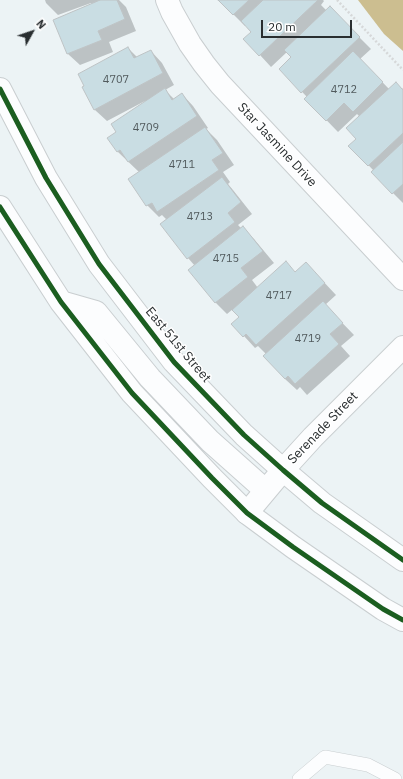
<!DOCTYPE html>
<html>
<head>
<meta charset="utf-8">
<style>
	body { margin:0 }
	#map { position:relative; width:403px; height:779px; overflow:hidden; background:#ecf3f5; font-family:"IBM Plex Sans",sans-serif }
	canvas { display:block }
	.north { position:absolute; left:12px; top:12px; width:40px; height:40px; -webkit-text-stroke:3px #fff; paint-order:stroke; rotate:50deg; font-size:11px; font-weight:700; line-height:16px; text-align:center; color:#292e30 }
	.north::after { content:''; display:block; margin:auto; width:14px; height:18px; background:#292e30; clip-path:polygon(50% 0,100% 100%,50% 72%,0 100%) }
	.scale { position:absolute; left:261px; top:20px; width:91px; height:18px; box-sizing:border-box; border:2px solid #292e30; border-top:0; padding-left:5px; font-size:12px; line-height:14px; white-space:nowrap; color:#292e30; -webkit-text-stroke:3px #fff; paint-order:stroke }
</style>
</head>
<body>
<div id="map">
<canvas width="403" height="779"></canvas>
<div class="north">N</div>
<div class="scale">20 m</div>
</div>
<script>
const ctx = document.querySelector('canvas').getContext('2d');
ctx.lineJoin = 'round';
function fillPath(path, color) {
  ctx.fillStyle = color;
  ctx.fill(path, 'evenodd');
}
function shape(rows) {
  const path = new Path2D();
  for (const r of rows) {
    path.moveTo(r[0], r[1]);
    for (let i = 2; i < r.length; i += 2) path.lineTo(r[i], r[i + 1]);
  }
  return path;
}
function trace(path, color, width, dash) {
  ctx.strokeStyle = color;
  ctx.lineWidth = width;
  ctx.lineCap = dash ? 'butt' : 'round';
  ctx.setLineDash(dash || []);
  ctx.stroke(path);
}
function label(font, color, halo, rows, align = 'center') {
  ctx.font = font + ' "IBM Plex Sans",sans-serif';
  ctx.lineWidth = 3;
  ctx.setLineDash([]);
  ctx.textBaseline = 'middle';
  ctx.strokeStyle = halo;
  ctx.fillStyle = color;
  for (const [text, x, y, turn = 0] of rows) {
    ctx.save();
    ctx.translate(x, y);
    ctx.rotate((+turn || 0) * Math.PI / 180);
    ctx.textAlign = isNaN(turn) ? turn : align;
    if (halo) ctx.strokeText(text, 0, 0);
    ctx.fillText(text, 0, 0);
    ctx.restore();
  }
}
const water = shape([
	[358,0,403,0,403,51,384,34]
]);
const shadow = shape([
	[45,0,119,0,126,7,136,31,109,42,113,52,80,65,68,54,54,20,92,4,91,3,58,15,46,3],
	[219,0,323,0,324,1,321,5,326,10,341,19,371,49,360,59,389,89,403,90,403,203,393,193,374,171,350,146,358,139,360,117,357,114,338,132,306,99,307,97,280,69,292,57,287,52,271,67,260,55,252,32,246,25,245,26],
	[128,48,138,58,151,51,162,63,174,85,165,90,174,99,182,94,193,106,208,128,206,129,217,140,234,165,223,172,230,182,228,184,233,190,252,214,238,225,241,228,242,227,254,239,274,263,252,280,258,288,296,273,306,263,336,295,325,305,354,335,341,346,350,356,307,395,300,387,297,390,285,379,266,354,258,346,255,348,233,324,240,317,233,309,227,314,216,303,195,266,188,258,162,225,167,220,162,215,159,217,147,205,139,172,118,152,109,138,117,132,146,102,145,101,107,121,95,110,84,88]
]);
const building = shape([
	[100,0,117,0,125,19,98,31,102,40,67,54,53,20,100,0],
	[218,0,249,0,233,15,218,0],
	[263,0,318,0,259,56,243,39,251,32,241,21,263,0],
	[330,6,360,37,301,93,279,69,291,57,284,50,330,6],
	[128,47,134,58,151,50,163,73,94,110,82,87,84,86,78,74,128,47],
	[353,51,383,82,353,112,344,103,326,121,304,99,353,51],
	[396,82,402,89,403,89,403,133,368,166,348,146,356,139,346,128,396,82],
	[165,88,172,100,182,93,197,116,128,162,120,150,117,152,107,138,116,132,111,124,165,88],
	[205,127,223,153,212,160,219,170,157,212,152,203,146,206,128,179,205,127],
	[403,142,403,184,392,194,371,172,403,142],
	[222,177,241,202,228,213,235,222,187,259,160,224,222,177],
	[243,226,263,251,241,268,248,277,215,303,188,270,243,226],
	[286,261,295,272,306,262,325,283,256,345,246,334,243,337,231,324,239,317,232,310,286,261],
	[323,301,343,323,330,334,339,344,295,384,288,376,285,379,263,356,323,301]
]);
const path = shape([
	[337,0,403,70]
]);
const service = shape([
	[299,779,325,757,368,765,395,779]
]);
const minor = shape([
	[167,0,172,12,190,44,204,64,220,84,403,279],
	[247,513,283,470,313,437,403,347]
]);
const tertiary = shape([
	[0,89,46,178,99,264,174,362,244,435,283,470,322,503,403,560],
	[0,207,61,302,132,393,212,478,247,513,293,547,383,609,403,620],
	[61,302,96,312,150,378,210,441,265,490]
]);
const cycleway = shape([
	[0,89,46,178,99,264,174,362,244,435,283,470,322,503,403,560],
	[0,207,61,302,132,393,212,478,247,513,293,547,383,609,403,620]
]);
const numberNames = [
	["4707",116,80],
	["4712",344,90],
	["4709",146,128],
	["4711",182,165],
	["4713",200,217],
	["4715",226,259],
	["4717",279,296],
	["4719",308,339]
];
const streetNames = [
	["Star Jasmine Drive",277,145,47],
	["East 51st Street",178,345,50],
	["Serenade Street",323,428,-46]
];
fillPath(water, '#ccbe90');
fillPath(shadow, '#0003');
fillPath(building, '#c9dde3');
trace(building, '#bec3c5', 1);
trace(service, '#c9ced0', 14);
trace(minor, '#c9ced0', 24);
trace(tertiary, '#c9ced0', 24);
trace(path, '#d6d8d9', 2.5, [2, 2]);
trace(service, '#fcfdfe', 13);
trace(minor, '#fcfdfe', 22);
trace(tertiary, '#fcfdfe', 22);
trace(cycleway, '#1b5e20', 5);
label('11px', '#515a5d', null, numberNames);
label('13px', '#292e30', '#fff', streetNames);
</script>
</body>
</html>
